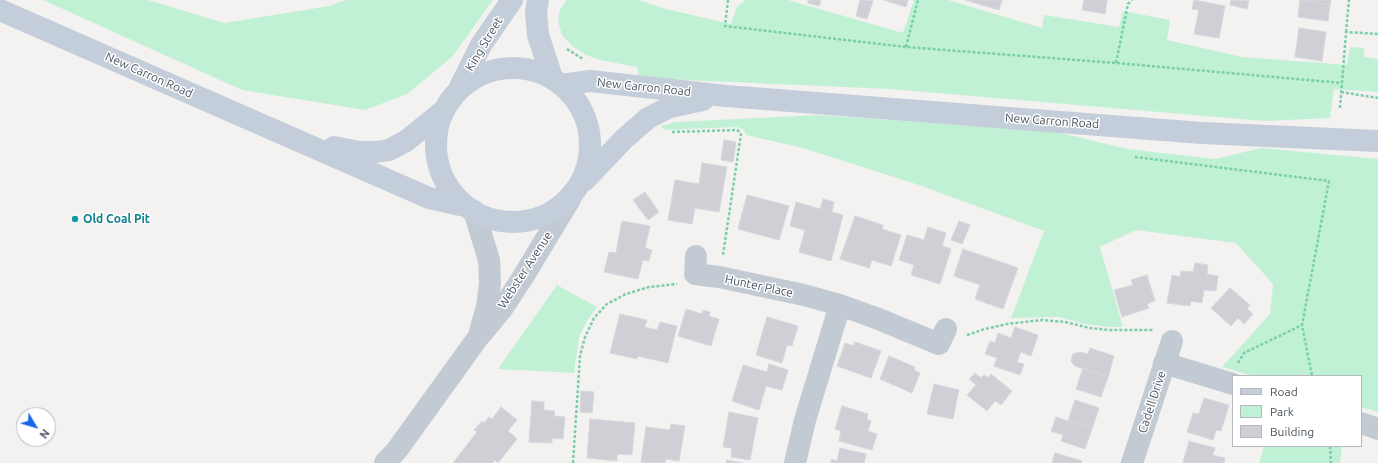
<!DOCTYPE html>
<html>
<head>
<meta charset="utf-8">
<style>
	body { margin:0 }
	#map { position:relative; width:1378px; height:463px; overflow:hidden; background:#f4f1f1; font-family:Ubuntu,sans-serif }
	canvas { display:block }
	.legend { position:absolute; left:1232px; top:375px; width:130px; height:72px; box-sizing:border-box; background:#fff; border:1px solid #b6babf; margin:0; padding:5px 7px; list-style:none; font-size:12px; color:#49535f }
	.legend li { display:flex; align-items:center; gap:8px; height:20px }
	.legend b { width:20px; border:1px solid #b6babf }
	.north { position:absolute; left:16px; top:407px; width:40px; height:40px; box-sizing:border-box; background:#fff; border:1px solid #b6babf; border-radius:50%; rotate:128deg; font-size:11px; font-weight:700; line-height:16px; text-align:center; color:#49535f }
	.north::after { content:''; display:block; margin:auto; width:14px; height:18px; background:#1768e8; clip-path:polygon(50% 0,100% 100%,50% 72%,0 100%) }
</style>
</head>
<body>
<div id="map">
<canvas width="1378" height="463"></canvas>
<ul class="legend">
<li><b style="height:5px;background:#c4cdda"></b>Road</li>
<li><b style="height:11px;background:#c0f1d5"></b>Park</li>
<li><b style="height:11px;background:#ced0d6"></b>Building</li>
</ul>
<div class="north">N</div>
</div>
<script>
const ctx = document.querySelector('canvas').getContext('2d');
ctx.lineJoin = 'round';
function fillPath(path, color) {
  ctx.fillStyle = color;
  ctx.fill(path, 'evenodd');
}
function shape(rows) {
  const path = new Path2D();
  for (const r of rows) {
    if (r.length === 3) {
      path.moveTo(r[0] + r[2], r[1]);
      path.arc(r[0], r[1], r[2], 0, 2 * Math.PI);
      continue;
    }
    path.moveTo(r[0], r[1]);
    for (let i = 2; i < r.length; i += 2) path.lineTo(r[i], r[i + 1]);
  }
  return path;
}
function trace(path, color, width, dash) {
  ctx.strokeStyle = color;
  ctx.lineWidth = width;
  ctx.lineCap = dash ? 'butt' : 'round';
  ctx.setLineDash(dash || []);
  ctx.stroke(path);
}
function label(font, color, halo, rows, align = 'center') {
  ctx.font = font + ' Ubuntu,sans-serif';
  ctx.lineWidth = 3;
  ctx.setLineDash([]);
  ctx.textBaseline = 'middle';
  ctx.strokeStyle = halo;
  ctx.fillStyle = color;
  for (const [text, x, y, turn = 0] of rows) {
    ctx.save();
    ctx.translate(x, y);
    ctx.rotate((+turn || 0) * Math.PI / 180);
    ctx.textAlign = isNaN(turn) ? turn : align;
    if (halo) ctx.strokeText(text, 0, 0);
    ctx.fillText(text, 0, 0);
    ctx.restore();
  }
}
const green = shape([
	[43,0,148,0,224,23,330,6,345,0,493,0,452,57,407,94,365,110,242,90],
	[566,0,639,0,662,8,731,24,737,7,745,0,788,0,903,33,914,0,948,0,1042,28,1044,15,1119,27,1123,11,1170,20,1167,40,1242,57,1347,65,1350,47,1364,48,1364,57,1378,59,1378,92,1334,89,1330,118,1264,121,890,89,639,78,637,67,600,60,586,55,572,46,562,35,558,21,560,10],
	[819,115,1057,132,1127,149,1215,159,1261,148,1378,159,1378,412,1361,407,1361,376,1254,376,1222,367,1270,314,1273,284,1236,243,1136,230,1100,247,1123,327,1108,327,1085,324,1059,317,1011,318,1044,231,919,185,803,148,746,135,744,130,737,127,664,130,661,126,675,122],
	[557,285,597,307,587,321,579,337,574,373,498,369],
	[1264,446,1342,446,1340,463,1259,463]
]);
const building = shape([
	[808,0,821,0,819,6,808,3,808,0],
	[860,0,873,1,867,19,856,16,860,0],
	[884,0,908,0,906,7,884,0],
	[965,0,1002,0,999,10,965,0],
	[1084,0,1107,0,1105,14,1082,10,1084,0],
	[1194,0,1225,6,1219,38,1194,34,1199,10,1192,9,1194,0],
	[1231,0,1249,1,1247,9,1230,5,1231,0],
	[1300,0,1330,5,1328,21,1298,17,1300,0],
	[1301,0,1331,0,1330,5,1301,0],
	[1299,28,1326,32,1322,61,1295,57,1299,28],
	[724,140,736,142,733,162,721,160,724,140],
	[702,163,727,167,719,212,695,208,692,224,668,220,675,180,699,184,702,163],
	[645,192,659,212,648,220,633,200,645,192],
	[747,195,789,206,779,240,738,229,747,195],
	[823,199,834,202,832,212,843,215,831,261,799,252,805,230,790,226,796,202,820,209,823,199],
	[855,216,883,225,882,229,901,235,891,266,872,260,869,268,840,259,855,216],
	[622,221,650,226,645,248,652,250,649,261,643,260,638,279,604,272,609,252,616,253,622,221],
	[959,221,970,225,962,244,951,240,959,221],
	[928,227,946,233,942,246,951,249,940,284,911,275,914,265,899,260,907,235,924,240,928,227],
	[963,249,1018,268,1003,309,975,299,980,285,954,276,963,249],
	[1195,263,1208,265,1207,274,1218,276,1216,291,1204,290,1202,303,1191,301,1190,306,1167,303,1172,275,1180,277,1181,271,1193,272,1195,263],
	[1147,275,1155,301,1147,304,1149,308,1122,317,1114,290,1133,285,1131,280,1147,275],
	[1230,288,1250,305,1247,309,1253,314,1244,324,1238,318,1231,326,1211,308,1230,288],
	[686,309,702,314,703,310,710,312,709,316,719,319,711,346,678,336,686,309],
	[620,314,647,320,645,327,657,330,660,322,677,326,668,363,638,356,637,359,610,353,620,314],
	[767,317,798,326,792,346,787,345,782,363,756,355,767,317],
	[1015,327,1038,335,1031,356,1021,352,1017,362,1024,364,1020,375,994,366,997,358,985,354,990,341,995,343,998,333,1011,338,1015,327],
	[855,342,881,351,871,378,837,366,845,343,853,346,855,342],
	[1090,348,1114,356,1108,377,1075,366,1071,361,1073,354,1080,352,1088,354,1090,348],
	[889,356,915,367,914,370,920,373,912,393,880,379,889,356],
	[769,364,788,370,782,390,766,386,759,410,732,401,743,365,767,372,769,364],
	[1083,368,1108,377,1101,397,1076,389,1083,368],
	[975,373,981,378,984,375,988,378,991,374,1012,391,1001,405,995,401,987,411,967,395,976,385,969,379,975,373],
	[934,384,959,390,953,419,927,414,934,384],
	[581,391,594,392,592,413,580,412,581,391],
	[1204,398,1229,405,1221,431,1216,430,1213,440,1187,432,1193,413,1199,414,1204,398],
	[1075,400,1099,408,1092,429,1068,421,1075,400],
	[532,401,544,402,544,410,555,411,554,416,565,417,563,439,552,438,552,443,529,442,532,401],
	[842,406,868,414,867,420,871,421,868,431,877,434,872,450,839,441,841,431,835,429,842,406],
	[501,407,517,420,508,431,517,439,498,463,495,460,493,463,453,463,477,432,474,430,482,421,484,423,489,417,492,419,501,407],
	[729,412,758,418,750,460,731,457,732,448,723,447,729,412],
	[1056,417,1092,429,1085,449,1061,441,1063,435,1051,431,1056,417],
	[590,419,635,423,632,455,617,454,617,461,587,458,590,419],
	[671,424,685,426,679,461,666,459,665,463,641,462,646,427,670,430,671,424],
	[1189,441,1215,448,1213,455,1225,458,1224,463,1183,463,1189,441],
	[840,448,866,454,864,463,831,463,831,459,837,461,840,448],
	[1055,453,1082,461,1081,463,1052,463,1055,453],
	[727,460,743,463,726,463,727,460]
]);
const path = shape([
	[728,0,725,26,906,47,1116,63,1342,83],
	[1346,32,1349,0],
	[906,47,918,0],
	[567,49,583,59],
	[1116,63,1128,4,1132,0],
	[1341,92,1378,98],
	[1340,108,1346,32,1378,34],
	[672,132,737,130,740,132,741,134,723,255],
	[1135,157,1329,181,1302,325,1312,376],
	[967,335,985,329,1007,324,1042,320,1065,322,1090,328,1109,330,1153,330],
	[1238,363,1244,353,1302,325],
	[1330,446,1331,463],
	[573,463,580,356,585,337,594,318,607,304,626,294,649,287,677,284]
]);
const street = shape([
	[474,211,489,260,490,283,487,307,480,331],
	[696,256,695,274,719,277,804,295,840,305,805,420,795,463],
	[840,305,876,318,939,344,946,329],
	[1164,363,1233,384],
	[1361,423,1378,429],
	[385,463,397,450,477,339,502,309,523,277,570,199],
	[1132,463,1172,341]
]);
const secondary = shape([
	[538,0,536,12,538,35,552,78],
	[0,10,429,198,465,206],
	[513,145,77],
	[562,85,590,81,726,96,1202,133,1378,141],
	[460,87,481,45,512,0],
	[334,147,359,152,376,152,389,150,406,141,443,111],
	[585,180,624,139,648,118,670,107,703,100]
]);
const markers = [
	[75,219,4,"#0f9aa8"]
];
const streetNames = [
	["King Street",484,44,-59],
	["New Carron Road",149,75,24],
	["New Carron Road",644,87,6],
	["New Carron Road",1052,121,4],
	["Webster Avenue",525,270,-57],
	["Hunter Place",759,286,12],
	["Cadell Drive",1152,402,-72]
];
const cultureNames = [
	["Old Coal Pit",83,219]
];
fillPath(green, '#c0f1d5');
fillPath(building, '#ced0d6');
trace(building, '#d5d7dd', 1);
trace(path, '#78cfa8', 2.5, [3, 2]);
trace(street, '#c2cbd3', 22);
trace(secondary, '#c4cdda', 22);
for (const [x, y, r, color] of markers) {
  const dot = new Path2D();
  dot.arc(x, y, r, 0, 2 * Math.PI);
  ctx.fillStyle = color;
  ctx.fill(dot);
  trace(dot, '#fff', 1.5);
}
label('12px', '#49535f', '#fff', streetNames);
label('bold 12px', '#0d838f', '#fff', cultureNames, 'left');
</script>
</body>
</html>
